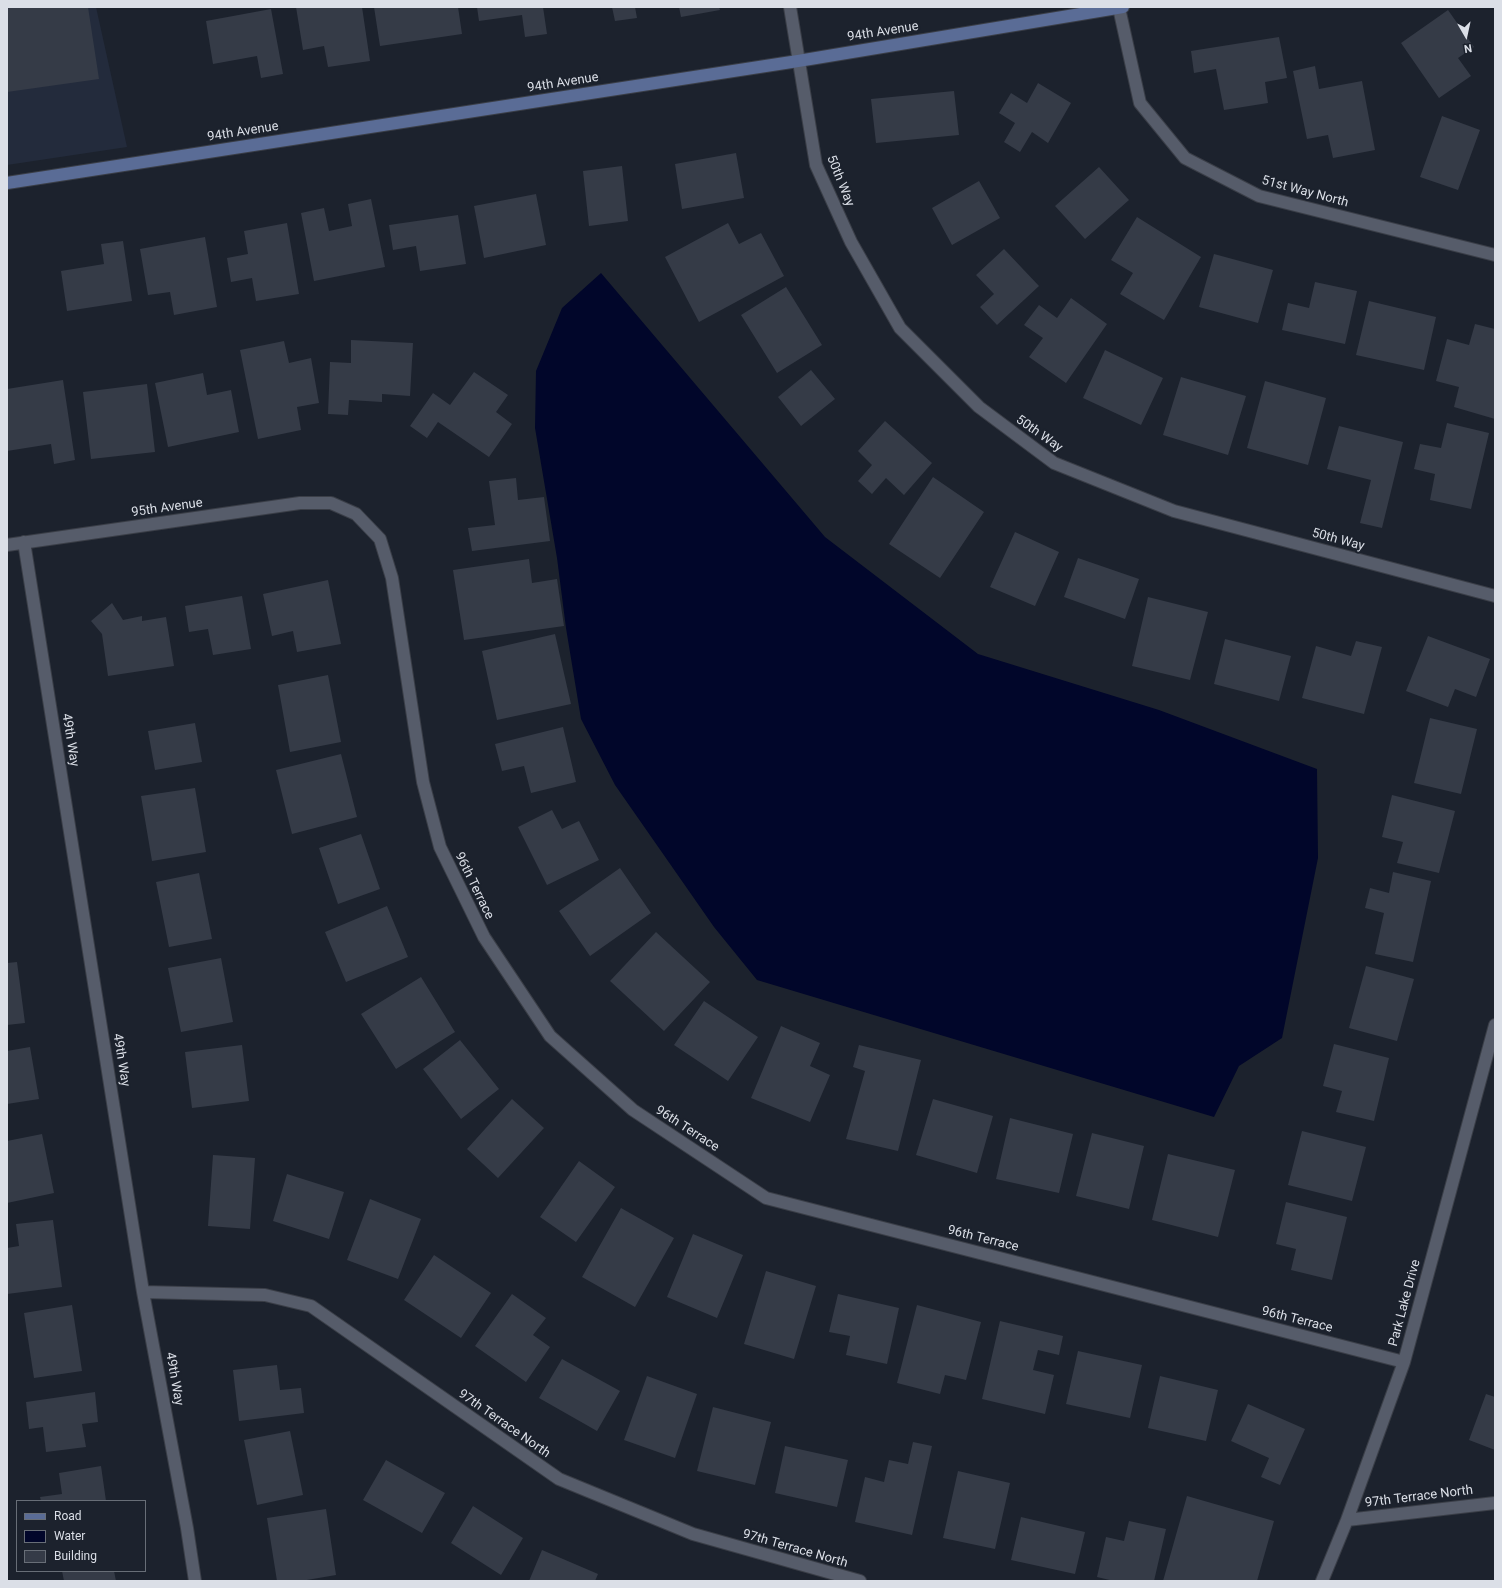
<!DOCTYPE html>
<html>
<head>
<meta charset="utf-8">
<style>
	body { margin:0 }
	#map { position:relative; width:1502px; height:1588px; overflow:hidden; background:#1c222d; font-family:Roboto,sans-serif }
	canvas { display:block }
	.frame { position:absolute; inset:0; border:8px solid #dbdfe7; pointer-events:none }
	.legend { position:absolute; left:16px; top:1500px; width:130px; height:72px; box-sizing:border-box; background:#1c222d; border:1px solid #686e77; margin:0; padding:5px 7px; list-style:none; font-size:12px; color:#dbdfe7 }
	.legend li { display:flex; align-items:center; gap:8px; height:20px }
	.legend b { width:20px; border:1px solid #686e77 }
	.north { position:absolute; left:1446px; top:16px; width:40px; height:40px; -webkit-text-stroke:3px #1c222d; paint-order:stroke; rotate:171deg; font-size:11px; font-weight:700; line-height:16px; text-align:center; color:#dbdfe7 }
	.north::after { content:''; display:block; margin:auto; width:14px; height:18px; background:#dbdfe7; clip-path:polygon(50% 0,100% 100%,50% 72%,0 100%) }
</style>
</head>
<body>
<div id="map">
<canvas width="1502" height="1588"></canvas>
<div class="frame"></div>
<ul class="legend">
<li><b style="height:5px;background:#5a6c96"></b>Road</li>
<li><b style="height:11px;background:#01062a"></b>Water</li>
<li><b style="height:11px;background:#353b47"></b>Building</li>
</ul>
<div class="north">N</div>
</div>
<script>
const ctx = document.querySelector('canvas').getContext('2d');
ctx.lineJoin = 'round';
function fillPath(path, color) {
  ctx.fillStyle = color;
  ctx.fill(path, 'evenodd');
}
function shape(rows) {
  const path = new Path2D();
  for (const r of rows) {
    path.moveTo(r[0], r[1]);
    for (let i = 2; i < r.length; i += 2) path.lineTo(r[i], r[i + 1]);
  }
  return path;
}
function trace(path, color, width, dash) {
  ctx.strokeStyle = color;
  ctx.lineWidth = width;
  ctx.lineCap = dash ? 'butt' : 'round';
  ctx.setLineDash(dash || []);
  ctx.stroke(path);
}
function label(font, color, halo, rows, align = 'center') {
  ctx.font = font + ' Roboto,sans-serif';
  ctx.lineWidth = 4;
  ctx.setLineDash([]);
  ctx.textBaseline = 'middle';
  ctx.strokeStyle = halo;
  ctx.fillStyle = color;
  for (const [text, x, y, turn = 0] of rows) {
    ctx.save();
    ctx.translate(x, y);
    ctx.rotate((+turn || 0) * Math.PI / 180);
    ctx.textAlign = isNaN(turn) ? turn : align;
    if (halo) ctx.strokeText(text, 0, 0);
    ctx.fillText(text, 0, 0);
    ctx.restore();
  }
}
const built = shape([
	[7,7,96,7,127,147,7,165]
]);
const water = shape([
	[601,273,825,537,978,654,1159,710,1317,769,1318,858,1282,1038,1239,1066,1214,1117,757,980,714,927,615,785,581,719,566,628,557,558,535,428,536,371,562,308]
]);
const building = shape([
	[7,7,88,7,99,79,7,92],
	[296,7,362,7,370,61,328,67,324,46,303,50],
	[374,7,458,7,462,34,380,46],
	[477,7,543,7,547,34,525,37,522,15,479,21],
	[612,7,635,7,637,18,615,21],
	[679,7,719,7,720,10,681,17],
	[271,9,283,74,261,78,257,56,213,64,206,21],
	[1448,10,1474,47,1458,58,1471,76,1439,98,1401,43],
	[1279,37,1287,78,1265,82,1268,103,1224,110,1216,69,1194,73,1191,51],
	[1315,66,1319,89,1362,81,1375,150,1333,158,1328,135,1307,139,1293,71],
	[1038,83,1071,103,1048,143,1032,132,1020,152,1004,142,1015,123,999,113,1011,93,1027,103],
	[954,91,959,135,876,143,871,99],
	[1442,116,1480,130,1458,190,1420,177],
	[736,153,744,198,682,209,675,164],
	[622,166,628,221,589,226,583,171],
	[1099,167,1129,200,1085,239,1055,206],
	[979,181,1000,218,952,245,932,208],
	[536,194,546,245,484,258,474,206],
	[371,199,385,267,314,281,301,213,324,208,329,231,352,226,348,204],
	[458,215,466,264,420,271,416,246,393,250,389,225],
	[1137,217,1201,257,1164,320,1120,294,1133,273,1111,260],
	[287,223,299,294,256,301,252,278,231,282,227,258,248,254,244,231],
	[728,223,739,244,761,233,784,276,699,322,665,257],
	[205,237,217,307,174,315,170,292,148,295,140,249],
	[123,241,132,301,67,311,61,271,104,264,101,244],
	[1004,249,1039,286,997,325,980,307,994,294,976,275],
	[1214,254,1273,270,1258,323,1199,307],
	[1315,282,1357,291,1345,344,1282,330,1288,303,1309,308],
	[786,287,822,345,777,373,741,315],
	[1071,298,1107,324,1066,383,1029,357,1043,338,1024,325,1039,305,1057,318],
	[1369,301,1436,317,1424,370,1356,355],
	[1475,324,1495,329,1495,419,1454,407,1459,387,1436,381,1447,339,1469,345],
	[351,340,413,343,410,396,382,394,382,402,349,400,348,415,328,414,330,362,351,363],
	[284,341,289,363,311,358,319,403,297,407,301,430,258,439,240,350],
	[1105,350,1163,378,1141,425,1083,398],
	[811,370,835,399,801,426,778,397],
	[474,372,508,395,496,412,512,424,489,457,438,422,427,438,410,426,433,393,450,405],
	[203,373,207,395,231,390,239,432,168,447,155,383],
	[1181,377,1246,396,1228,455,1163,435],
	[63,380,75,460,54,464,51,444,7,451,7,389],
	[1265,381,1326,398,1308,465,1247,448],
	[147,384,155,452,91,459,83,392],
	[885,421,932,463,904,495,886,478,872,494,858,481,872,465,858,451],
	[1447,423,1489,433,1471,509,1430,500,1435,474,1414,469,1420,444,1441,448],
	[1339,426,1403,442,1382,528,1360,523,1371,480,1327,469],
	[933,477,984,512,940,578,889,544],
	[516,478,518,500,544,497,550,541,472,551,468,528,495,525,489,481],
	[1015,532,1059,552,1035,606,990,587],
	[1078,558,1139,579,1125,619,1064,597],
	[529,559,532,583,557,579,564,626,464,640,453,570],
	[328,580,341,644,297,652,293,631,272,636,263,594],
	[242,596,251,649,213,655,208,629,189,632,185,606],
	[1148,597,1208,612,1190,680,1132,666],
	[112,603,123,620,142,616,142,621,166,617,174,666,108,676,102,634,91,621],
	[555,634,571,704,497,720,482,651],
	[1428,636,1490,659,1476,697,1455,689,1448,707,1406,691],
	[1225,639,1291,656,1279,701,1214,684],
	[1356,641,1382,647,1364,714,1302,698,1316,646,1351,656],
	[328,675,341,742,290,752,278,685],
	[1430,718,1477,729,1461,794,1414,783],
	[195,723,202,762,155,770,148,731],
	[563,727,576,782,531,793,524,766,502,771,495,744],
	[341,754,357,817,292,834,276,770],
	[195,788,206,852,152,861,141,796],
	[1392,795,1455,811,1439,873,1397,863,1403,842,1382,837],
	[552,810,562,829,579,821,599,860,547,885,518,827],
	[361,834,380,889,338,904,319,848],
	[620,868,651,913,590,956,559,911],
	[1393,872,1431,881,1413,962,1375,954,1384,913,1365,908,1370,888,1389,893],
	[199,873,212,939,169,947,156,882],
	[387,906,408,957,346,982,325,932],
	[656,932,710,982,664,1031,610,981],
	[221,958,233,1022,181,1032,168,968],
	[17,962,25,1023,7,1025,7,963],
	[1366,966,1414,979,1397,1041,1349,1028],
	[421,977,455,1032,396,1069,361,1014],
	[704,1001,758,1037,728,1081,674,1045],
	[781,1026,820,1043,810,1066,830,1075,810,1122,751,1098],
	[460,1040,499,1089,461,1119,423,1069],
	[1334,1044,1389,1058,1374,1121,1336,1112,1342,1091,1323,1086],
	[242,1045,249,1101,192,1108,185,1052],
	[859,1045,921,1060,898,1151,846,1139,865,1071,853,1067],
	[30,1047,39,1099,7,1104,7,1051],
	[512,1099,544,1128,498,1178,467,1149],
	[933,1099,993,1116,977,1173,916,1155],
	[1010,1118,1073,1134,1059,1193,996,1179],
	[1302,1131,1366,1147,1352,1201,1288,1185],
	[1092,1133,1144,1146,1129,1209,1076,1196],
	[42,1134,54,1193,7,1203,7,1141],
	[1168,1154,1235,1170,1218,1237,1152,1220],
	[213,1155,255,1158,250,1229,208,1226],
	[579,1161,615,1187,576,1242,540,1217],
	[287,1174,344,1192,329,1239,273,1221],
	[370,1199,421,1219,398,1279,347,1260],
	[1286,1202,1347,1217,1332,1280,1291,1270,1296,1249,1276,1244],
	[621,1208,674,1238,635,1307,582,1277],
	[53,1220,62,1287,7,1294,7,1248,19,1246,16,1224],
	[693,1234,743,1255,717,1318,667,1297],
	[434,1255,491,1293,461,1338,404,1300],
	[766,1271,816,1286,794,1359,744,1344],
	[512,1294,546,1318,533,1335,550,1347,526,1382,475,1346],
	[838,1294,899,1308,887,1364,846,1355,850,1336,829,1332],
	[72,1305,82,1371,34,1378,24,1313],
	[917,1305,981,1322,966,1380,945,1375,940,1394,897,1383],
	[1000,1321,1063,1336,1059,1355,1038,1350,1033,1370,1054,1375,1045,1414,982,1399],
	[1078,1351,1142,1365,1130,1418,1066,1404],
	[562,1359,620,1391,597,1431,539,1398],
	[277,1365,280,1390,301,1388,304,1413,239,1421,233,1370],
	[647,1376,697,1394,675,1458,624,1440],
	[1160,1376,1218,1390,1206,1441,1148,1428],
	[95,1392,98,1422,82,1424,86,1447,46,1452,43,1427,29,1429,26,1402],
	[1486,1394,1495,1397,1495,1450,1469,1440],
	[1248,1404,1305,1429,1280,1485,1261,1477,1269,1458,1231,1441],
	[713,1407,771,1422,755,1485,697,1471],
	[290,1431,303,1495,257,1505,244,1440],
	[913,1442,932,1446,912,1535,855,1522,865,1477,884,1482,889,1460,908,1464],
	[785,1446,848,1460,837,1507,775,1493],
	[386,1460,445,1493,422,1533,363,1500],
	[101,1466,106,1501,41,1501,40,1497,62,1494,59,1473],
	[958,1471,1010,1483,995,1549,943,1538],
	[1187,1496,1274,1521,1257,1581,1163,1581],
	[473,1506,523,1538,501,1575,451,1543],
	[326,1509,336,1575,301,1581,277,1581,267,1518],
	[1021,1517,1085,1532,1075,1574,1011,1560],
	[1129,1521,1166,1529,1154,1581,1114,1581,1097,1577,1106,1537,1124,1541],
	[542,1550,598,1574,595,1581,529,1581],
	[62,1571,114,1571,116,1581,64,1581]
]);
const street = shape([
	[790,7,816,165,851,242,900,328,979,407,1054,463,1174,511,1495,596],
	[1119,8,1140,103,1185,158,1259,196,1495,255],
	[24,542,143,1292,187,1528,195,1581],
	[7,545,300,503,331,503,356,514,380,539,392,578,423,782,440,847,484,937,550,1036,633,1110,766,1198,1404,1362],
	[143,1292,265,1295,311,1306,559,1479,693,1534,860,1581],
	[1347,1520,1495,1503],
	[1322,1581,1347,1520,1404,1362,1495,1025]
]);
const secondary = shape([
	[7,183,798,61,1123,7]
]);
const streetNames = [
	["94th Avenue",883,32,-9],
	["94th Avenue",563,83,-9],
	["94th Avenue",243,132,-9],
	["50th Way",840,181,68],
	["51st Way North",1305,192,15],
	["50th Way",1039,434,35],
	["95th Avenue",167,508,-8],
	["50th Way",1338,540,15],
	["49th Way",70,740,81],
	["96th Terrace",474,886,64],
	["49th Way",121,1060,81],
	["96th Terrace",687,1129,33],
	["96th Terrace",983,1239,14],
	["Park Lake Drive",1405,1303,-75],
	["96th Terrace",1297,1320,14],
	["49th Way",174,1379,80],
	["97th Terrace North",504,1424,35],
	["97th Terrace North",1419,1497,-7],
	["97th Terrace North",795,1549,16]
];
fillPath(built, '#232b3c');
fillPath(water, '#01062a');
fillPath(building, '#353b47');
trace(street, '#3a3e47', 14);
trace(secondary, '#3a3e47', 14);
trace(street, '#565c6a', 12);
trace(secondary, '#5a6c96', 12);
label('13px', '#dbdfe7', '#1c222d', streetNames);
</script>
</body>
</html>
